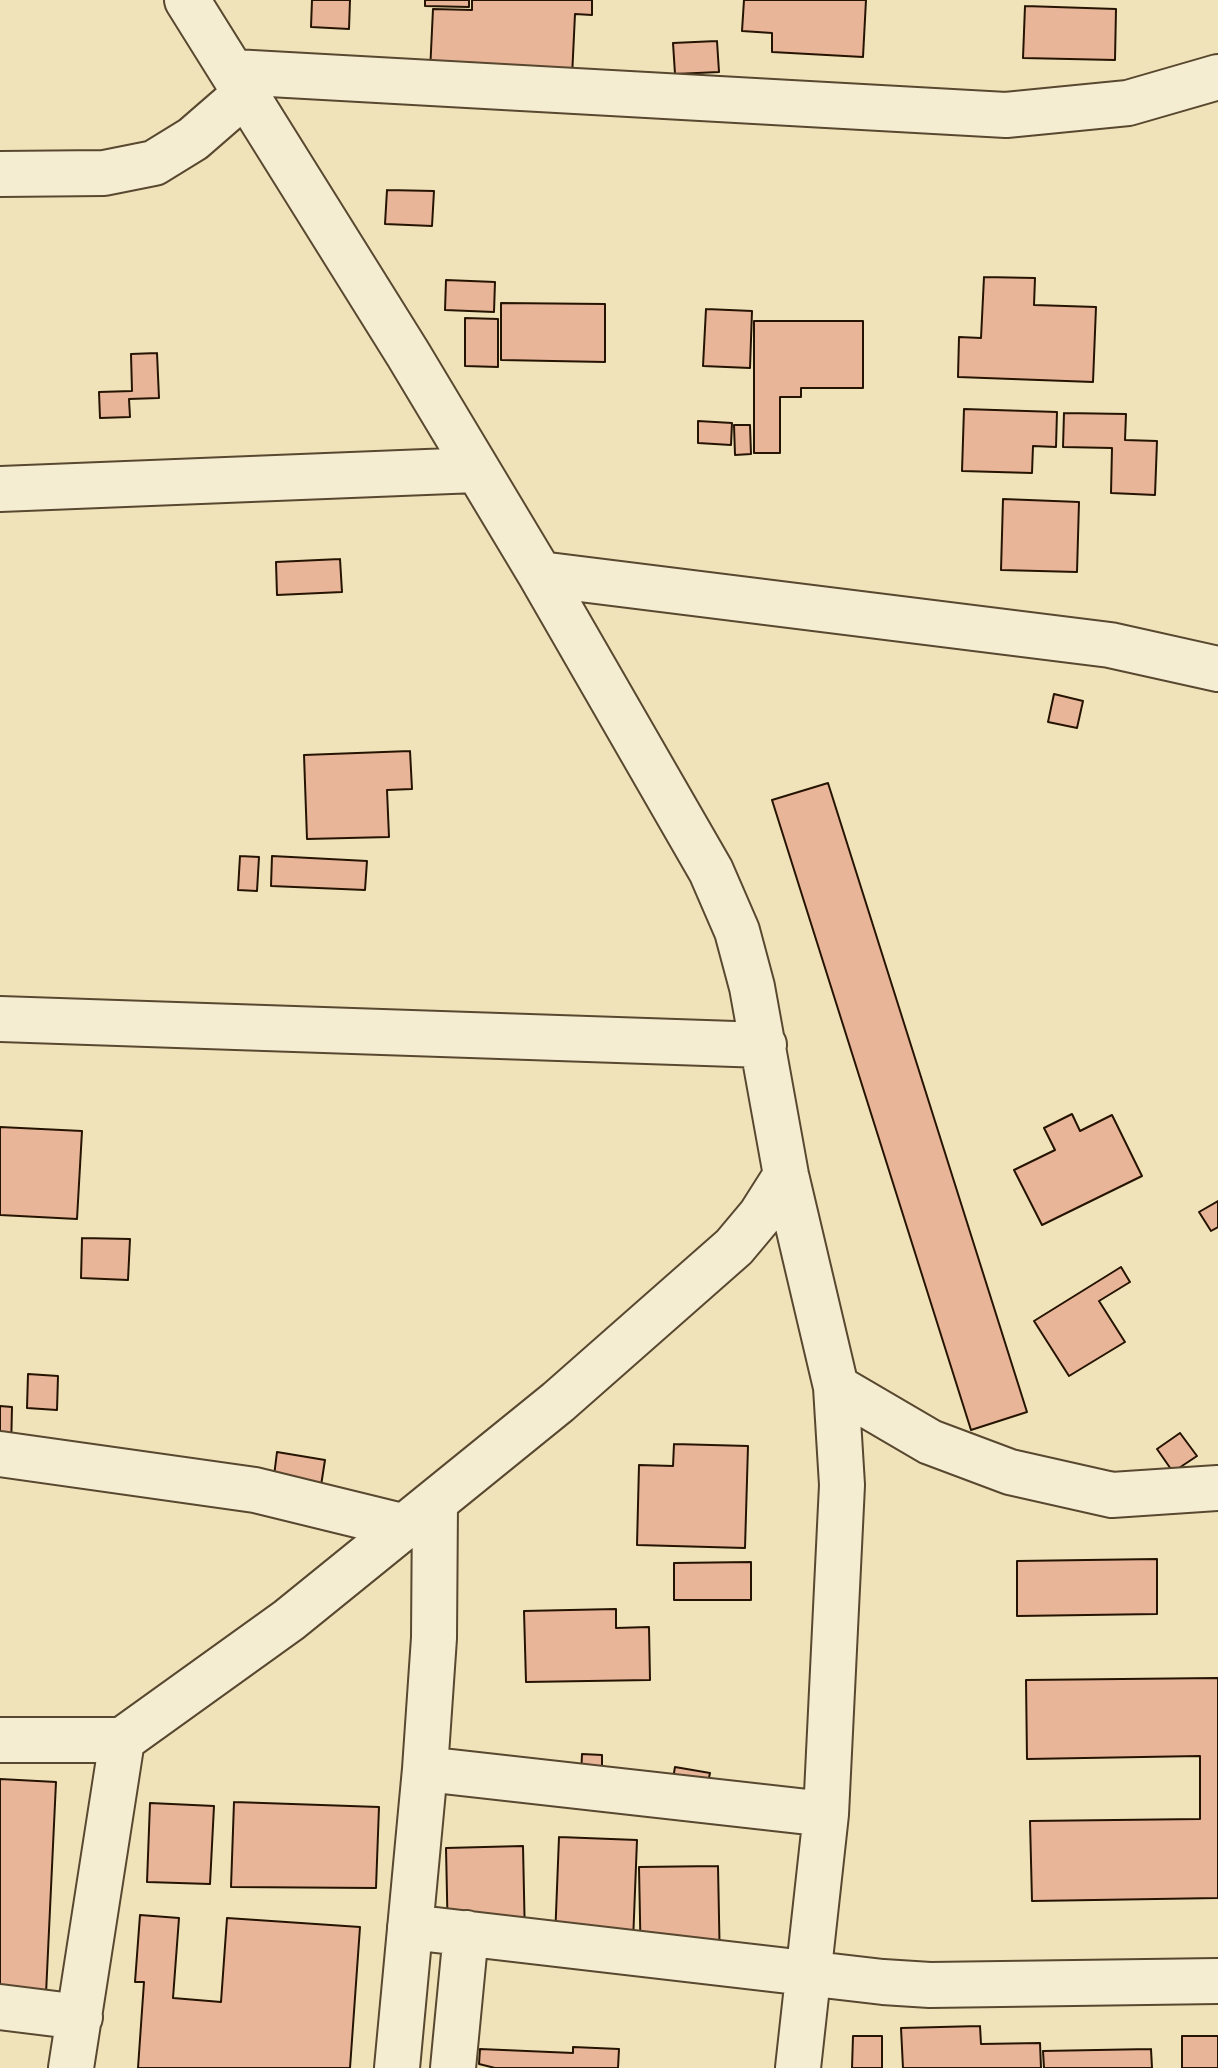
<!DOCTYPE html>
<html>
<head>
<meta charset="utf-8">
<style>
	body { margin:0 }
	canvas { display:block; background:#f0e3b9 }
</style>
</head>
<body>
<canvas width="1218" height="2068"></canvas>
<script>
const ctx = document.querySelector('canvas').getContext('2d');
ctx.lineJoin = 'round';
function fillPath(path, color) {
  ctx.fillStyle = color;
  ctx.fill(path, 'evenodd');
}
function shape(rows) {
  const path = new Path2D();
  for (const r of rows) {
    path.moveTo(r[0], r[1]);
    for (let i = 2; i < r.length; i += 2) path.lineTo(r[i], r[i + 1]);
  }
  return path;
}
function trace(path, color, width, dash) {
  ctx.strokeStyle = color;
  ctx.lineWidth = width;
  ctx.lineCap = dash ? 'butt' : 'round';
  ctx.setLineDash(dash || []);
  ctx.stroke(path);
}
const building = shape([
	[312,0,350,0,349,29,311,27,312,0],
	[425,0,469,0,469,7,425,6,425,0],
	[472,0,592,0,592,15,575,14,572,77,430,72,433,9,472,10,472,0],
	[744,0,866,0,863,57,772,52,772,33,742,31,744,0],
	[1025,6,1116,9,1115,60,1023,58,1025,6],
	[717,41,719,72,675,74,673,43,717,41],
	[387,190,434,191,432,226,385,224,387,190],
	[984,277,1035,278,1034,305,1096,307,1093,382,958,377,959,337,981,338,984,277],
	[446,280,495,282,494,312,445,310,446,280],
	[501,303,605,304,605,362,501,360,501,303],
	[706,309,752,311,750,368,703,366,706,309],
	[465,318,498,319,498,367,465,366,465,318],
	[754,321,863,321,863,388,801,388,801,397,780,397,780,453,754,453,754,321],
	[157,353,159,398,129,399,130,417,100,418,99,392,132,391,131,354,157,353],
	[964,409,1057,412,1056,447,1033,446,1032,473,962,471,964,409],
	[1064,413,1126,414,1125,440,1157,441,1155,495,1111,493,1112,448,1063,447,1064,413],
	[698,421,732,423,731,445,698,443,698,421],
	[734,425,750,425,751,454,735,455,734,425],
	[1003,499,1079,502,1077,572,1001,570,1003,499],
	[340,559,342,592,277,595,276,562,340,559],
	[1054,694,1083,701,1077,728,1048,722,1054,694],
	[410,751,412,789,387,790,389,837,307,839,304,755,410,751],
	[828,783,1027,1412,971,1430,772,800,828,783],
	[240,856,259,857,257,891,238,890,240,856],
	[272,856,367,861,365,890,271,886,272,856],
	[1072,1114,1080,1131,1112,1115,1142,1176,1042,1225,1014,1170,1055,1150,1044,1128,1072,1114],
	[0,1127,82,1131,77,1219,0,1215,0,1127],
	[1218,1201,1218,1227,1211,1231,1199,1212,1218,1201],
	[82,1238,130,1239,128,1280,81,1278,82,1238],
	[1121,1267,1130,1282,1099,1301,1125,1342,1069,1376,1034,1321,1121,1267],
	[28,1374,58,1376,57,1410,27,1408,28,1374],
	[0,1406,12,1407,11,1451,0,1451,0,1406],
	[1180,1433,1197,1456,1173,1472,1157,1449,1180,1433],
	[674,1444,748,1446,745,1548,637,1545,639,1465,673,1466,674,1444],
	[277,1452,325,1460,320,1492,273,1484,277,1452],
	[1157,1559,1157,1614,1017,1616,1017,1561,1157,1559],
	[751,1562,751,1600,674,1600,674,1563,751,1562],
	[616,1609,616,1628,649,1627,650,1680,526,1682,524,1611,616,1609],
	[1218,1678,1218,1898,1032,1901,1030,1821,1200,1819,1200,1756,1027,1759,1026,1680,1218,1678],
	[582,1754,602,1755,602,1777,581,1777,582,1754],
	[675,1767,710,1773,705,1796,671,1790,675,1767],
	[0,1779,56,1782,46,1994,0,1992,0,1779],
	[234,1802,379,1807,376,1888,231,1887,234,1802],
	[150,1803,214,1806,210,1884,147,1882,150,1803],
	[559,1837,637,1840,633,1942,555,1939,559,1837],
	[523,1846,525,1940,448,1942,446,1848,523,1846],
	[718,1866,720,1968,641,1970,639,1867,718,1866],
	[140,1915,179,1918,173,1998,221,2002,227,1918,360,1927,350,2068,138,2068,144,1982,135,1982,140,1915],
	[980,2026,981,2044,1040,2043,1041,2068,903,2068,901,2028,980,2026],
	[853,2036,882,2036,882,2068,852,2068,853,2036],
	[1182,2036,1218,2036,1218,2068,1182,2068,1182,2036],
	[573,2047,619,2049,618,2068,495,2068,479,2064,480,2049,573,2053,573,2047],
	[1151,2049,1152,2068,1044,2068,1043,2051,1151,2049]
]);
const minor = shape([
	[187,0,408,354,540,574,711,871,737,931,752,987,786,1175,836,1387,842,1485,826,1814,798,2068],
	[234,72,1006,115,1128,103,1218,77],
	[0,174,104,173,154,163,193,139,246,93],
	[0,489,476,470],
	[540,574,1110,645,1218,669],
	[0,1019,764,1045],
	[836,1387,930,1442,1010,1472,1112,1495,1218,1488],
	[0,1454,255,1490,402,1526],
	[0,1740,122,1740,289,1620,558,1402,734,1247,760,1216,786,1175],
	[425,1769,826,1814],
	[410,1927,883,1982,930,1985,1218,1981],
	[0,2007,80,2017],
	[71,2068,122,1740],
	[397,2068,425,1769,434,1638,435,1503],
	[453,2068,466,1933]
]);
fillPath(building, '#e9b599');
trace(building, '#261402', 2);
trace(minor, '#584830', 48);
trace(minor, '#f5edd2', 44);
</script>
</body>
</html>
